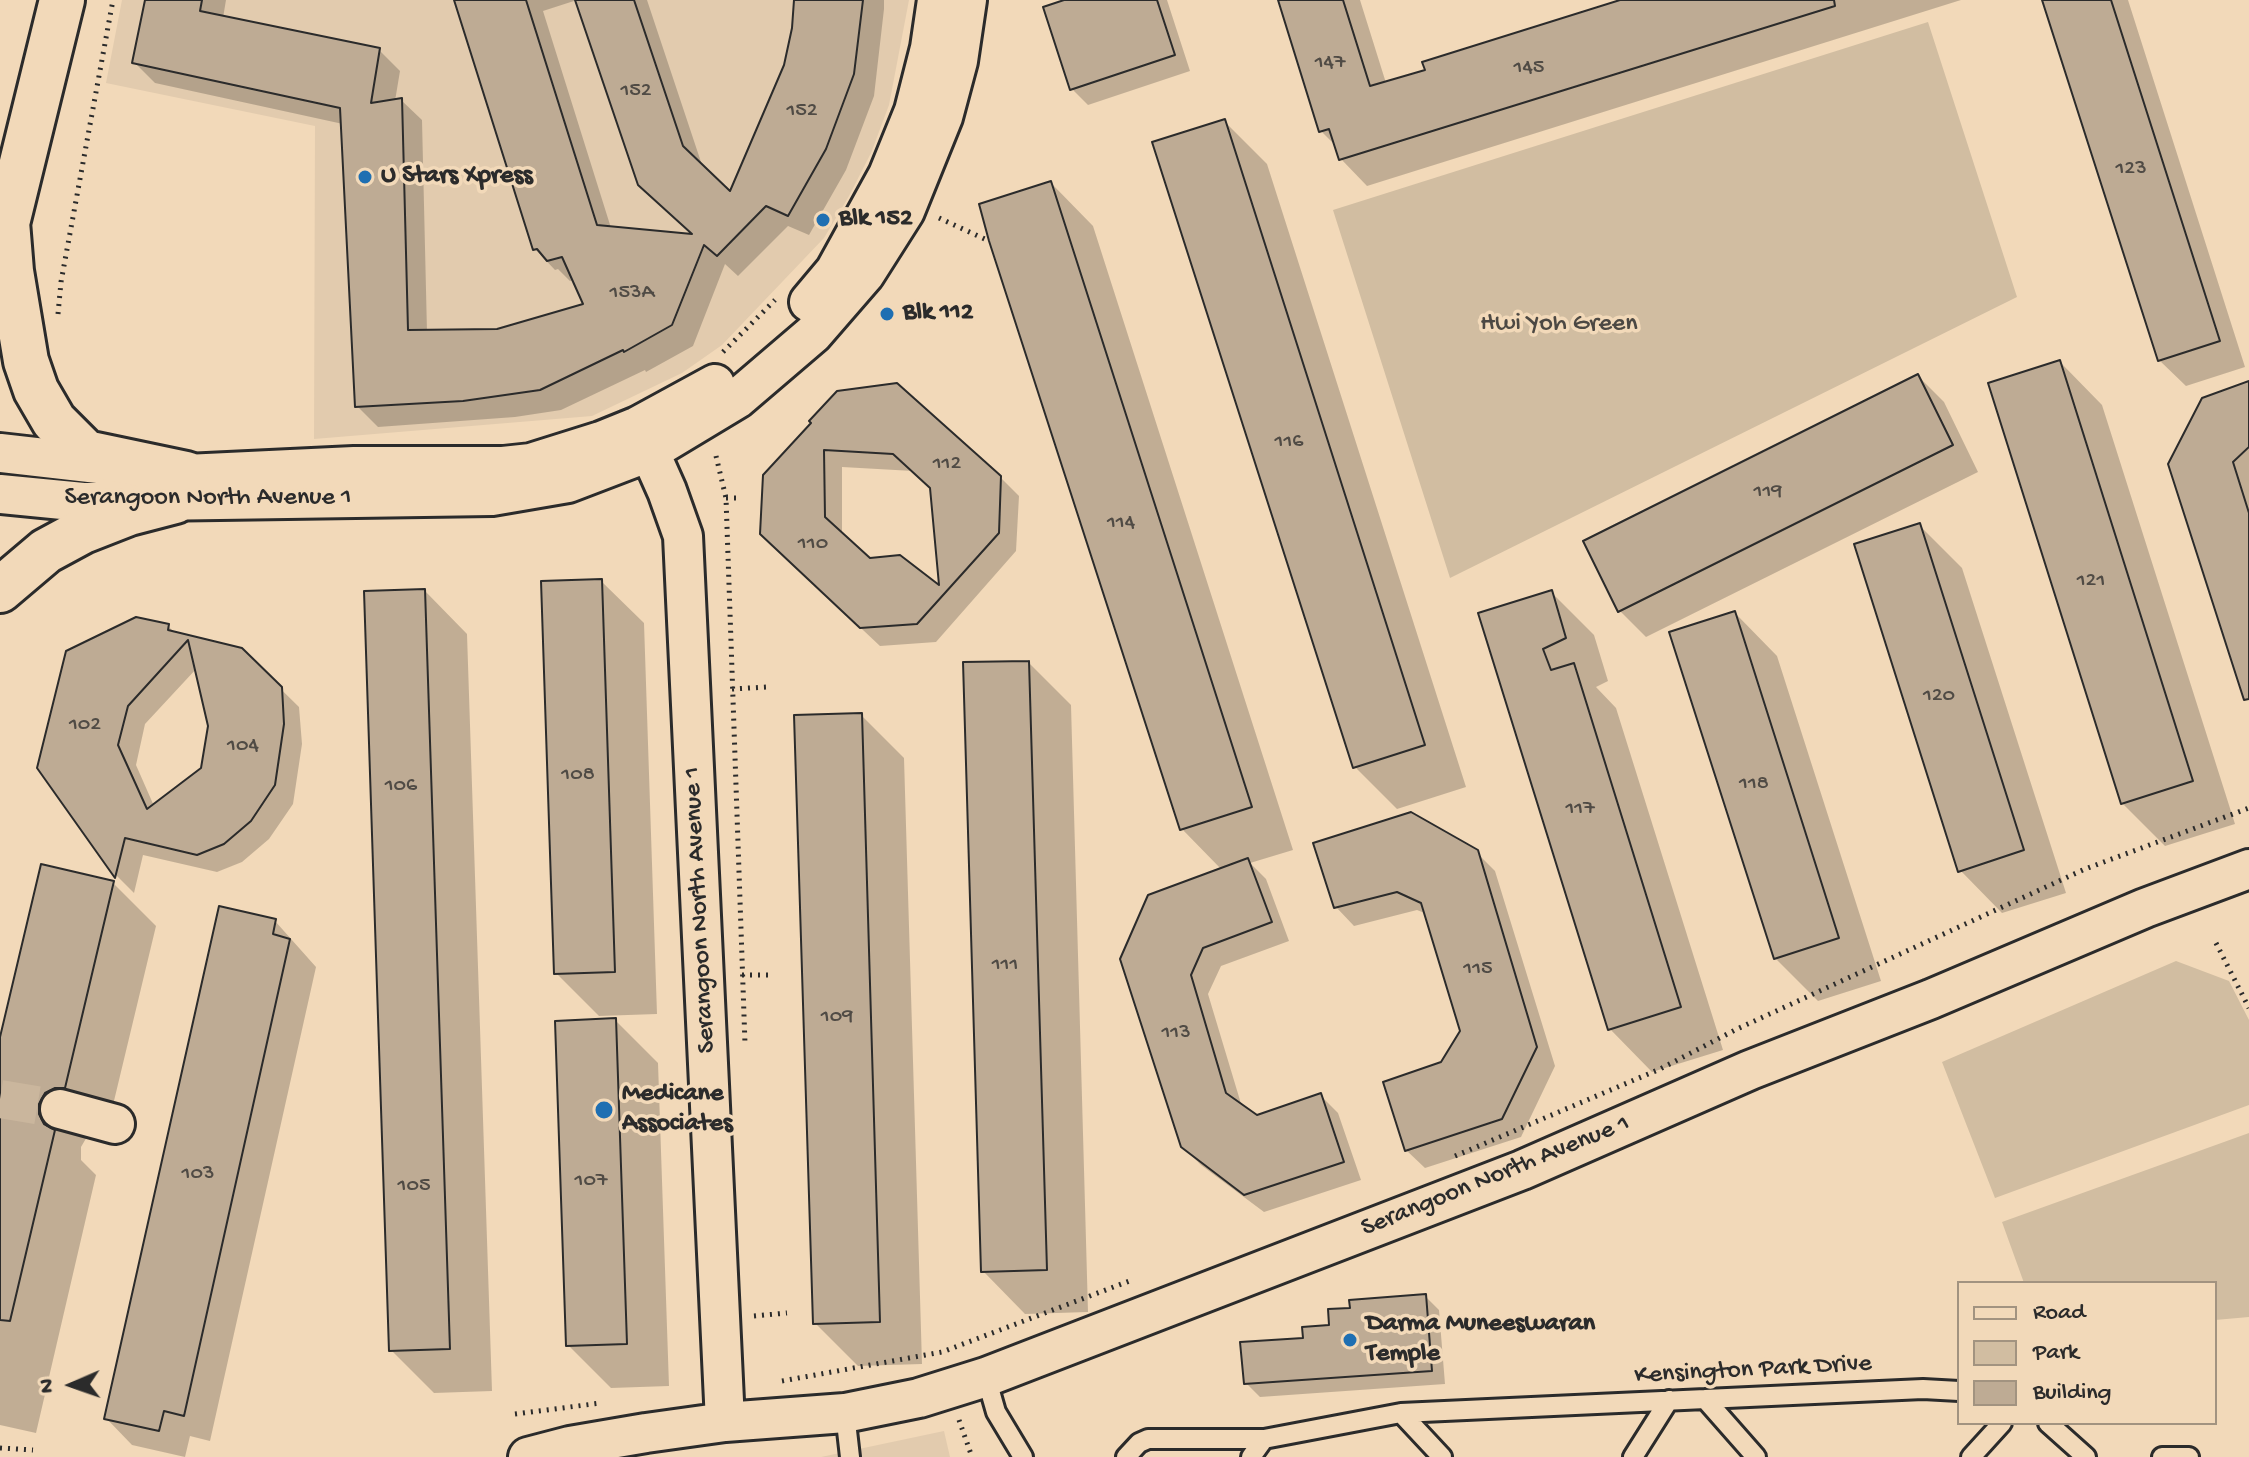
<!DOCTYPE html>
<html>
<head>
<meta charset="utf-8">
<style>
	body { margin:0 }
	#map { position:relative; width:2249px; height:1457px; overflow:hidden; background:#f2d9b9; font-family:"Gochi Hand",sans-serif }
	canvas { display:block }
	.legend { position:absolute; left:1957px; top:1281px; width:260px; height:144px; box-sizing:border-box; background:#f2d9b9; border:2px solid #a29380; margin:0; padding:10px 14px; list-style:none; font-size:24px; color:#2b2b2b }
	.legend li { display:flex; align-items:center; gap:16px; height:40px }
	.legend b { width:40px; border:2px solid #a29380 }
	.north { position:absolute; left:32px; top:1345px; width:80px; height:80px; -webkit-text-stroke:6px #f2d9b9; paint-order:stroke; rotate:268deg; font-size:22px; font-weight:700; line-height:32px; text-align:center; color:#2b2b2b }
	.north::after { content:''; display:block; margin:auto; width:28px; height:36px; background:#2b2b2b; clip-path:polygon(50% 0,100% 100%,50% 72%,0 100%) }
</style>
</head>
<body>
<div id="map">
<canvas width="2249" height="1457"></canvas>
<ul class="legend">
<li><b style="height:10px;background:#f2d9b9"></b>Road</li>
<li><b style="height:22px;background:#d1bda1"></b>Park</li>
<li><b style="height:22px;background:#beab94"></b>Building</li>
</ul>
<div class="north">N</div>
</div>
<script>
const ctx = document.querySelector('canvas').getContext('2d');
ctx.lineJoin = 'round';
function fillPath(path, color) {
  ctx.fillStyle = color;
  ctx.fill(path, 'evenodd');
}
function shape(rows) {
  const path = new Path2D();
  for (const r of rows) {
    path.moveTo(r[0], r[1]);
    for (let i = 2; i < r.length; i += 2) path.lineTo(r[i], r[i + 1]);
  }
  return path;
}
function trace(path, color, width, dash) {
  ctx.strokeStyle = color;
  ctx.lineWidth = width;
  ctx.lineCap = dash ? 'butt' : 'round';
  ctx.setLineDash(dash || []);
  ctx.stroke(path);
}
function label(font, color, halo, rows, align = 'center') {
  ctx.font = font + ' "Gochi Hand",sans-serif';
  ctx.lineWidth = 7;
  ctx.setLineDash([]);
  ctx.textBaseline = 'middle';
  ctx.strokeStyle = halo;
  ctx.fillStyle = color;
  for (const [text, x, y, turn = 0] of rows) {
    ctx.save();
    ctx.translate(x, y);
    ctx.rotate((+turn || 0) * Math.PI / 180);
    ctx.textAlign = isNaN(turn) ? turn : align;
    if (halo) ctx.strokeText(text, 0, 0);
    ctx.fillText(text, 0, 0);
    ctx.restore();
  }
}
const built = shape([
	[122,0,909,0,889,105,871,153,849,196,824,238,722,345,682,373,592,416,314,439,315,126,106,83],
	[944,1431,950,1457,821,1457]
]);
const green = shape([
	[1928,22,2017,297,1450,578,1333,210],
	[2176,961,2229,981,2249,1020,2249,1105,1995,1198,1942,1062],
	[2249,1133,2249,1317,2215,1320,2215,1283,2024,1283,2002,1222]
]);
const shadow = shape([
	[147,0,226,0,223,18,379,50,400,71,395,101,401,100,422,120,427,332,498,331,586,306,574,280,570,281,558,269,555,270,535,249,456,0,577,0,543,11,611,228,696,237,578,0,647,0,703,168,731,195,786,65,794,29,796,0,884,0,884,9,874,96,846,170,809,235,788,226,738,276,725,264,693,346,646,372,645,370,561,410,515,417,378,427,357,406,343,124,155,83,135,63],
	[1071,0,1167,0,1190,71,1088,105,1072,89],
	[1280,0,1360,0,1386,83,1427,71,1627,0,1961,0,1367,186,1341,159,1336,146,1321,131],
	[2044,0,2128,0,2245,367,2186,386,2159,360],
	[1224,121,1267,164,1466,787,1397,809,1355,767],
	[1051,183,1093,226,1293,850,1250,863,1266,879,1289,941,1221,966,1208,994,1242,1107,1257,1117,1320,1095,1338,1113,1361,1180,1264,1212,1201,1165,1182,1146,1122,959,1222,870,1182,829],
	[2060,362,2102,405,2235,824,2165,846,2122,803],
	[1918,376,1944,402,1978,472,1646,637,1620,611],
	[2249,388,2249,673,2170,464],
	[814,423,1000,477,1019,496,1016,551,936,642,880,646,780,552],
	[842,467,913,471,932,489,941,590,869,560,842,536],
	[1919,525,1962,568,2066,893,2002,913,1960,870],
	[601,581,644,623,657,1014,599,1016,556,973],
	[425,591,467,634,492,1391,434,1393,391,1350],
	[1551,592,1594,635,1608,681,1596,687,1616,708,1723,1050,1652,1072,1610,1029,1481,615],
	[1735,613,1777,656,1881,981,1818,1001,1775,958],
	[168,626,175,633,241,650,299,707,302,744,293,804,269,839,242,862,217,872,143,855,134,893,117,876,39,768],
	[197,668,210,726,203,769,154,806,136,765,145,724],
	[1029,663,1071,705,1088,1312,1025,1314,983,1271],
	[861,715,904,758,922,1364,858,1366,815,1323],
	[1476,852,1495,871,1555,1066,1521,1137,1425,1168,1406,1150,1442,1064,1463,1032,1427,914,1417,910,1354,926,1336,907],
	[113,883,156,926,107,1130,88,1135,81,1147,81,1160,96,1175,36,1433,0,1425,0,1047],
	[275,921,316,967,210,1441,190,1436,185,1457,132,1445,106,1418],
	[615,1020,658,1063,669,1386,611,1388,568,1345],
	[1425,1296,1439,1310,1445,1384,1260,1397,1246,1383,1305,1340]
]);
const building = shape([
	[145,0,202,0,200,11,380,48,371,103,402,98,408,330,497,329,583,304,562,257,547,261,537,249,533,250,454,0,526,0,597,225,692,234,638,185,575,0,634,0,683,146,730,191,784,65,792,28,794,0,863,0,854,74,826,149,788,216,766,206,717,256,704,245,672,325,624,352,623,350,540,390,463,401,355,407,340,108,132,63,145,0],
	[1064,0,1157,0,1175,55,1070,90,1043,7,1064,0],
	[1278,0,1343,0,1370,86,1425,70,1422,62,1620,0,1834,0,1835,6,1339,160,1329,129,1319,132,1278,0],
	[2042,0,2111,0,2220,341,2158,361,2042,0],
	[1225,119,1425,745,1353,768,1152,142,1225,119],
	[1051,181,1252,807,1180,830,989,241,979,204,1051,181],
	[2060,360,2193,781,2121,804,1988,383,2060,360],
	[1918,374,1953,445,1618,612,1583,541,1918,374],
	[2249,381,2249,447,2233,462,2249,513,2249,699,2244,700,2168,464,2202,398,2249,381],
	[897,383,1001,476,999,533,917,624,860,628,760,534,763,475,811,423,809,421,837,391,897,383],
	[824,450,893,454,930,488,939,585,900,555,870,558,825,517,824,450],
	[1920,523,2024,850,1958,872,1854,544,1920,523],
	[602,579,615,972,554,974,541,581,602,579],
	[425,589,450,1349,389,1351,364,591,425,589],
	[1552,590,1566,638,1543,649,1551,670,1574,663,1681,1007,1608,1030,1478,613,1552,590],
	[1735,611,1839,938,1774,959,1669,632,1735,611],
	[136,617,169,624,168,630,242,648,282,687,284,724,275,785,251,821,224,844,197,855,125,838,115,878,37,768,66,651,136,617],
	[188,640,208,726,201,768,147,809,118,745,128,706,188,640],
	[1029,661,1047,1270,981,1272,963,662,1029,661],
	[862,713,880,1322,813,1324,794,715,862,713],
	[1411,812,1478,850,1537,1047,1502,1119,1405,1151,1383,1082,1441,1062,1460,1031,1421,903,1397,892,1334,908,1313,843,1411,812],
	[1248,858,1272,922,1203,948,1191,975,1226,1093,1257,1115,1321,1093,1344,1162,1244,1195,1181,1147,1120,959,1148,895,1248,858],
	[41,864,114,881,65,1088,55,1088,45,1093,39,1104,39,1114,44,1124,55,1130,10,1321,0,1320,0,1037,41,864],
	[219,906,276,919,273,934,290,939,184,1416,164,1411,159,1431,104,1419,219,906],
	[616,1018,627,1344,566,1346,555,1021,616,1018],
	[1426,1294,1432,1371,1244,1384,1240,1342,1303,1338,1302,1327,1329,1325,1328,1309,1350,1308,1349,1300,1426,1294]
]);
const streetTunnel = shape([
	[0,1099,60,1109]
]);
const path = shape([
	[939,218,989,241],
	[58,314,61,282,113,0],
	[723,352,775,300],
	[716,456,726,498,745,1044],
	[726,498,741,498],
	[732,689,767,687],
	[2216,943,2249,1008],
	[742,975,774,975],
	[1455,1156,1660,1069,1737,1029,2085,869,2249,808],
	[754,1316,787,1313],
	[782,1381,942,1352,1132,1280],
	[515,1414,601,1403],
	[959,1420,972,1457],
	[0,1448,33,1450]
]);
const lane = shape([
	[986,1377,996,1412,1023,1457],
	[1705,1399,1756,1457],
	[845,1413,850,1457],
	[1401,1413,1442,1457],
	[2048,1423,2086,1457],
	[1126,1457,1139,1443,1148,1439,1264,1439,1401,1413,1923,1389,1959,1391],
	[1251,1457,1264,1439],
	[1633,1457,1669,1400],
	[1971,1457,2002,1423],
	[2162,1457,2189,1457]
]);
const street = shape([
	[809,302,835,271,888,175,914,111,930,48,937,0],
	[639,428,667,491,683,536,725,1422],
	[0,453,186,474,354,466,503,466,531,463,601,441,638,426,715,384],
	[0,494,83,502,492,496,568,483,649,452,737,399,813,334,865,274,905,211,943,117,958,61,967,0],
	[60,1109,115,1124],
	[528,1457,570,1446,646,1433,725,1422,845,1413,919,1398,986,1377,1522,1170,1750,1070,1931,999,2145,908,2249,869]
]);
const highway = shape([
	[7,222,11,271,26,361,36,390,54,421,86,453,186,474],
	[0,252,62,0],
	[0,590,46,551,83,531,129,513,175,501]
]);
const markers = [
	[365,177,8,"#1f6fb2"],
	[823,220,8,"#1f6fb2"],
	[887,314,8,"#1f6fb2"],
	[604,1110,10,"#1f6fb2"],
	[1350,1340,8,"#1f6fb2"]
];
const numberNames = [
	["147",1330,64],
	["145",1529,69],
	["152",636,92],
	["152",802,112],
	["123",2131,170],
	["153A",632,294],
	["116",1289,443],
	["112",947,465],
	["119",1768,493],
	["114",1121,524],
	["110",813,545],
	["121",2091,582],
	["120",1939,697],
	["102",85,726],
	["104",243,747],
	["108",578,776],
	["118",1754,785],
	["106",401,787],
	["117",1580,810],
	["111",1005,966],
	["115",1478,970],
	["109",837,1018],
	["113",1176,1034],
	["103",198,1175],
	["107",591,1182],
	["105",414,1187]
];
const poiNames = [
	["U Stars Xpress",381,177],
	["Blk 152",839,220],
	["Blk 112",903,314],
	["Medicane",622,1095],
	["Associates",622,1125],
	["Darma Muneeswaran",1366,1325],
	["Temple",1366,1355]
];
const parkNames = [
	["Hwi Yoh Green",1559,325]
];
const streetNames = [
	["Serangoon North Avenue 1",208,499],
	["Serangoon North Avenue 1",701,910,-93],
	["Serangoon North Avenue 1",1496,1177,-22],
	["Kensington Park Drive",1753,1371,-3]
];
fillPath(built, '#e2cbae');
fillPath(green, '#d1bda1');
fillPath(shadow, '#0003');
fillPath(building, '#beab94');
trace(building, '#2b2b2b', 2);
trace(streetTunnel, '#cab69d', 38, [38, 19]);
trace(lane, '#2b2b2b', 24);
trace(street, '#2b2b2b', 44);
trace(highway, '#2b2b2b', 50);
trace(path, '#2b2b2b', 5, [2, 6]);
trace(lane, '#f2d9b9', 18);
trace(street, '#f2d9b9', 38);
trace(highway, '#f2d9b9', 44);
for (const [x, y, r, color] of markers) {
  const dot = new Path2D();
  dot.arc(x, y, r, 0, 2 * Math.PI);
  ctx.fillStyle = color;
  ctx.fill(dot);
  trace(dot, '#f2d9b9', 3);
}
label('22px', '#504b45', null, numberNames);
label('bold 26px', '#2b2b2b', '#f2d9b9', poiNames, 'left');
label('26px', '#4c4843', '#f2d9b9', parkNames);
label('26px', '#2b2b2b', '#f2d9b9', streetNames);
</script>
</body>
</html>
